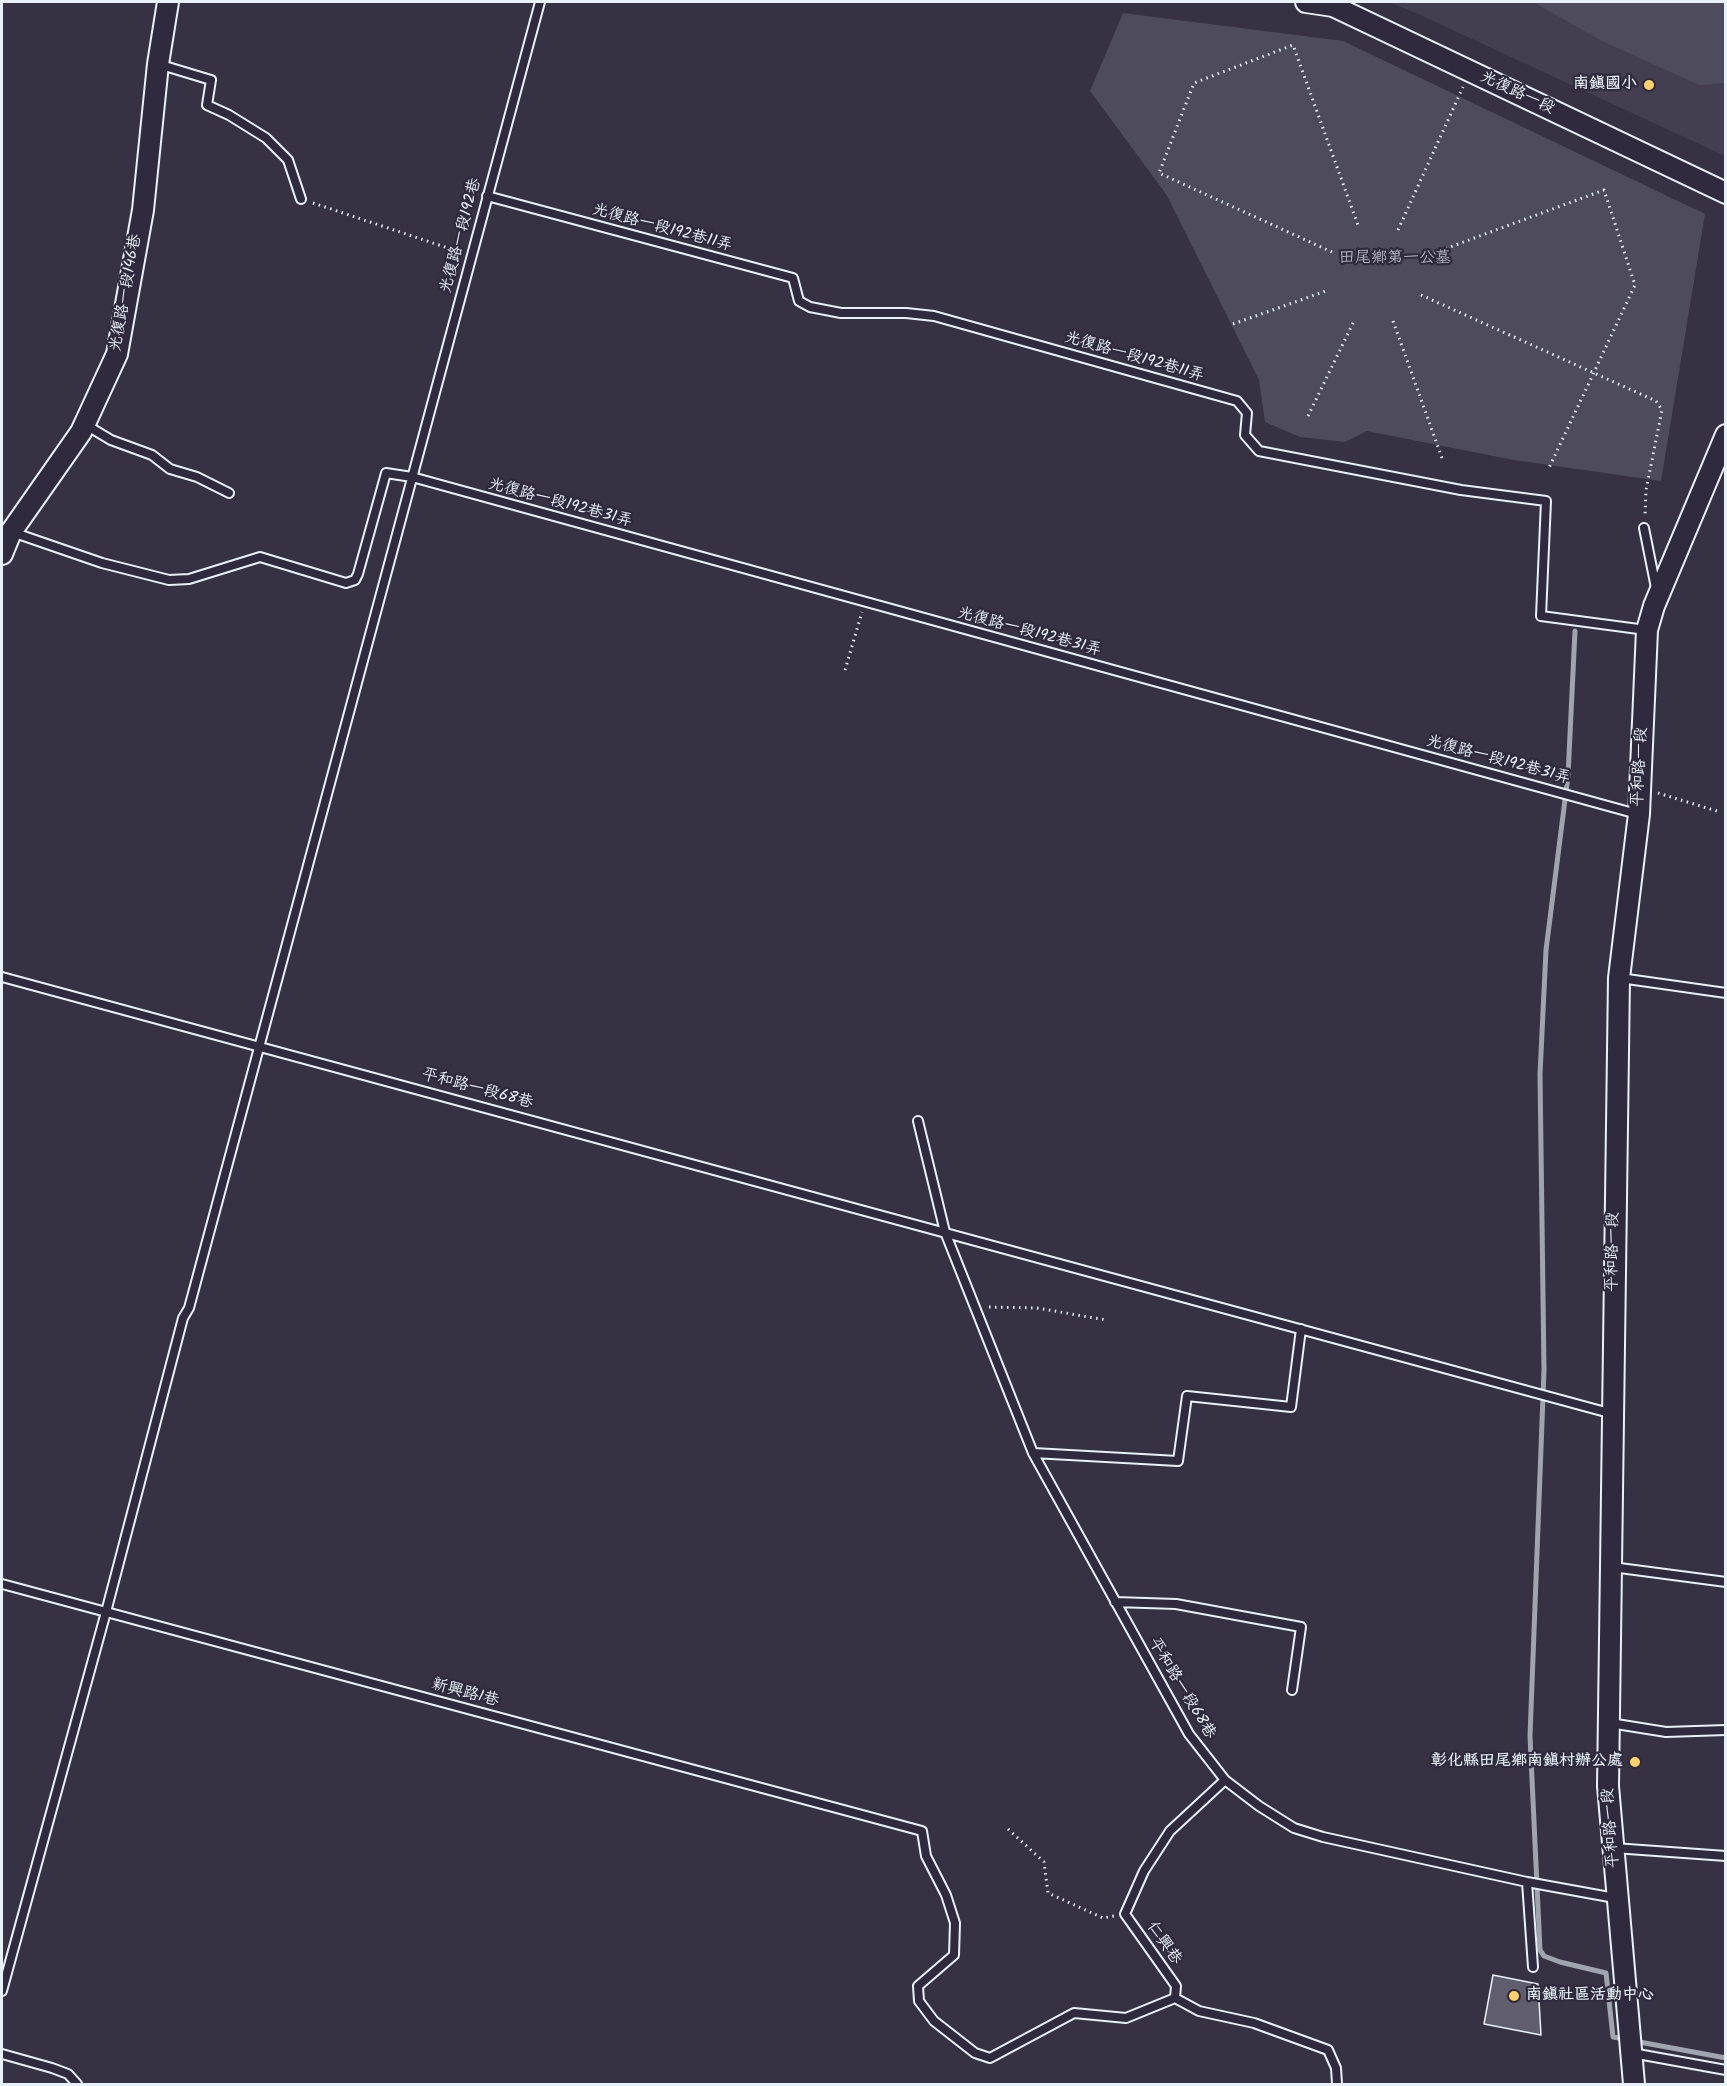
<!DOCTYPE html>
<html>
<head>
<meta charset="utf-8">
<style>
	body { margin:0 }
	#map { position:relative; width:1727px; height:2086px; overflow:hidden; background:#363244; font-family:Kalam,sans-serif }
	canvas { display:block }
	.frame { position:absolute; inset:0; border:3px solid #e8f1f8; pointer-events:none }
</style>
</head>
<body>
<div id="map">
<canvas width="1727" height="2086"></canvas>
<div class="frame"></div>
</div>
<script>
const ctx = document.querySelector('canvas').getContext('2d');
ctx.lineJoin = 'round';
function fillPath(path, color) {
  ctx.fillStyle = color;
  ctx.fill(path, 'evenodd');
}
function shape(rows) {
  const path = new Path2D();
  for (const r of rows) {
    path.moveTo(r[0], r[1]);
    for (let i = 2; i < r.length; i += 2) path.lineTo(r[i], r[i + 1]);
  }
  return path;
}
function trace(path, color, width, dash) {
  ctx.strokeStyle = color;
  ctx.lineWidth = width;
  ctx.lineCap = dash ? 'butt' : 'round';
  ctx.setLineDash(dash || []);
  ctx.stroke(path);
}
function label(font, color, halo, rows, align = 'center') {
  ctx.font = font + ' Kalam,"LXGW WenKai TC",sans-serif';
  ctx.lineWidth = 4.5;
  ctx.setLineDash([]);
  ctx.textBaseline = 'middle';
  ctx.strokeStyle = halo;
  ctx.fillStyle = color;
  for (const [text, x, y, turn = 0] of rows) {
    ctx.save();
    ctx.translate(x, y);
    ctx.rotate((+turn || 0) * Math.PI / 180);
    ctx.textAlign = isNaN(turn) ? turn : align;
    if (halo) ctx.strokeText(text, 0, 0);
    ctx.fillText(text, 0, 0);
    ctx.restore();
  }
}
const built = shape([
	[1389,2,1725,2,1725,156,1418,14]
]);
const green = shape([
	[1533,2,1725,2,1725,83,1699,85,1600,40],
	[1123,13,1343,41,1705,214,1661,481,1514,460,1367,431,1345,442,1300,437,1265,422,1259,380,1166,194,1090,91]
]);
const stream = shape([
	[1575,631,1568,776,1546,950,1540,1074,1544,1370,1530,1736,1540,1950,1544,1956,1560,1962,1606,1973,1613,2037,1625,2039],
	[1634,2041,1726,2058]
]);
const building = shape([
	[1493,1975,1538,1984,1541,2035,1484,2024,1493,1975]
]);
const path = shape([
	[313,203,460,252],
	[1398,230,1463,87],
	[1332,252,1159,173,1194,83,1293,45,1359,228],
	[1423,257,1604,190,1635,285,1548,470],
	[1421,295,1656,401,1662,410,1646,490,1645,516],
	[1393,321,1442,458],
	[1233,324,1329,290],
	[1308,416,1355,319],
	[845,670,862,612],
	[1658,793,1720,812],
	[989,1307,1037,1308,1106,1320],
	[1008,1829,1044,1862,1048,1893,1103,1918,1114,1916]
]);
const service = shape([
	[158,64,211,80,207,105,229,115,266,138,288,160,301,199],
	[487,196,793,278,799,301,810,307,841,313,906,313,934,316,1237,401,1247,413,1245,435,1259,451,1461,490,1546,501,1541,616,1646,630],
	[86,425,111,440,152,455,170,469,197,477,229,493],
	[1644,528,1656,588],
	[12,532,102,563,169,580,189,579,260,557,346,583,355,580,358,574,386,473,412,477,1637,814],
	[2,977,1613,1414],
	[1620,978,1726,993],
	[918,1121,945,1232,1033,1453,1189,1734,1225,1780,1259,1806,1294,1828,1323,1837,1527,1882,1615,1898],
	[1033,1453,1178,1461,1187,1396,1291,1407,1301,1329],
	[1612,1567,1726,1582],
	[2,1584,922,1831,926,1856,946,1895,955,1923,954,1955,918,1986,919,2001,934,2021,975,2053,990,2058,1074,2013,1126,2018,1175,1998],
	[1115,1602,1176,1604,1301,1627,1292,1690],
	[1610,1723,1666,1732,1726,1730],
	[1225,1780,1170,1831,1144,1871,1125,1914,1176,1986,1175,1998,1199,2011,1254,2023,1328,2050,1336,2068,1337,2084],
	[1614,1848,1726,1856],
	[1527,1882,1533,1967],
	[2,1991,106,1612,183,1318,189,1308,540,2],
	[1632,2053,1726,2070],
	[2,2054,52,2068,68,2074,77,2084]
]);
const tertiary = shape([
	[1306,2,1333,6,1726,193],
	[2,554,11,532,81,432,117,354,143,210,158,64,168,2],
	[1634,2084,1608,1786,1619,978,1639,814,1647,630,1654,606,1726,435]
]);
const markers = [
	[1649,85,6,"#ffd166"],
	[1635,1762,6,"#ffd166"],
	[1514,1996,6,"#ffd166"]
];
const poiNames = [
	["南鎮國小",1637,85],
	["彰化縣田尾鄉南鎮村辦公處",1623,1762],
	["南鎮社區活動中心",1526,1996,"left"]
];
const streetNames = [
	["光復路一段",1517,94,25],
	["光復路一段192巷11弄",662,229,15],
	["光復路一段192巷",462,236,-75],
	["光復路一段146巷",127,293,-80],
	["光復路一段192巷11弄",1134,358,16],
	["光復路一段192巷31弄",560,504,15],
	["光復路一段192巷31弄",1029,633,15],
	["光復路一段192巷31弄",1498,761,15],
	["平和路一段",1641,767,-87],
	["平和路一段68巷",477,1090,15],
	["平和路一段",1614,1252,-89],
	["平和路一段68巷",1181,1689,59],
	["新興路1巷",465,1694,15],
	["平和路一段",1612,1828,-94],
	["仁興巷",1163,1944,55]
];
const parkNames = [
	["田尾鄉第一公墓",1395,259]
];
fillPath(built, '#433f51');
fillPath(green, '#4d4b5c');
trace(stream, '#a0a4af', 5);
fillPath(building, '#605e6e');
trace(building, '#e8f1f8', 1.5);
trace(service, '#e8f1f8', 12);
trace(tertiary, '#e8f1f8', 24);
trace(path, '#e8f1f8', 3, [1.5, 4.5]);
trace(service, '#2f2a3d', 8);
trace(tertiary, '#2f2a3d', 20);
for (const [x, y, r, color] of markers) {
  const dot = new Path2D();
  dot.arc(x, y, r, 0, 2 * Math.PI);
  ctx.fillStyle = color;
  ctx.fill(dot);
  trace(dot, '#2f2a3d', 2);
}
label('bold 16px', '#e8f1f8', '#2f2a3d', poiNames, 'right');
label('16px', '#e8f1f8', '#2f2a3d', streetNames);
label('16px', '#b2b7c1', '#2f2a3d', parkNames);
</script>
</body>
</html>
